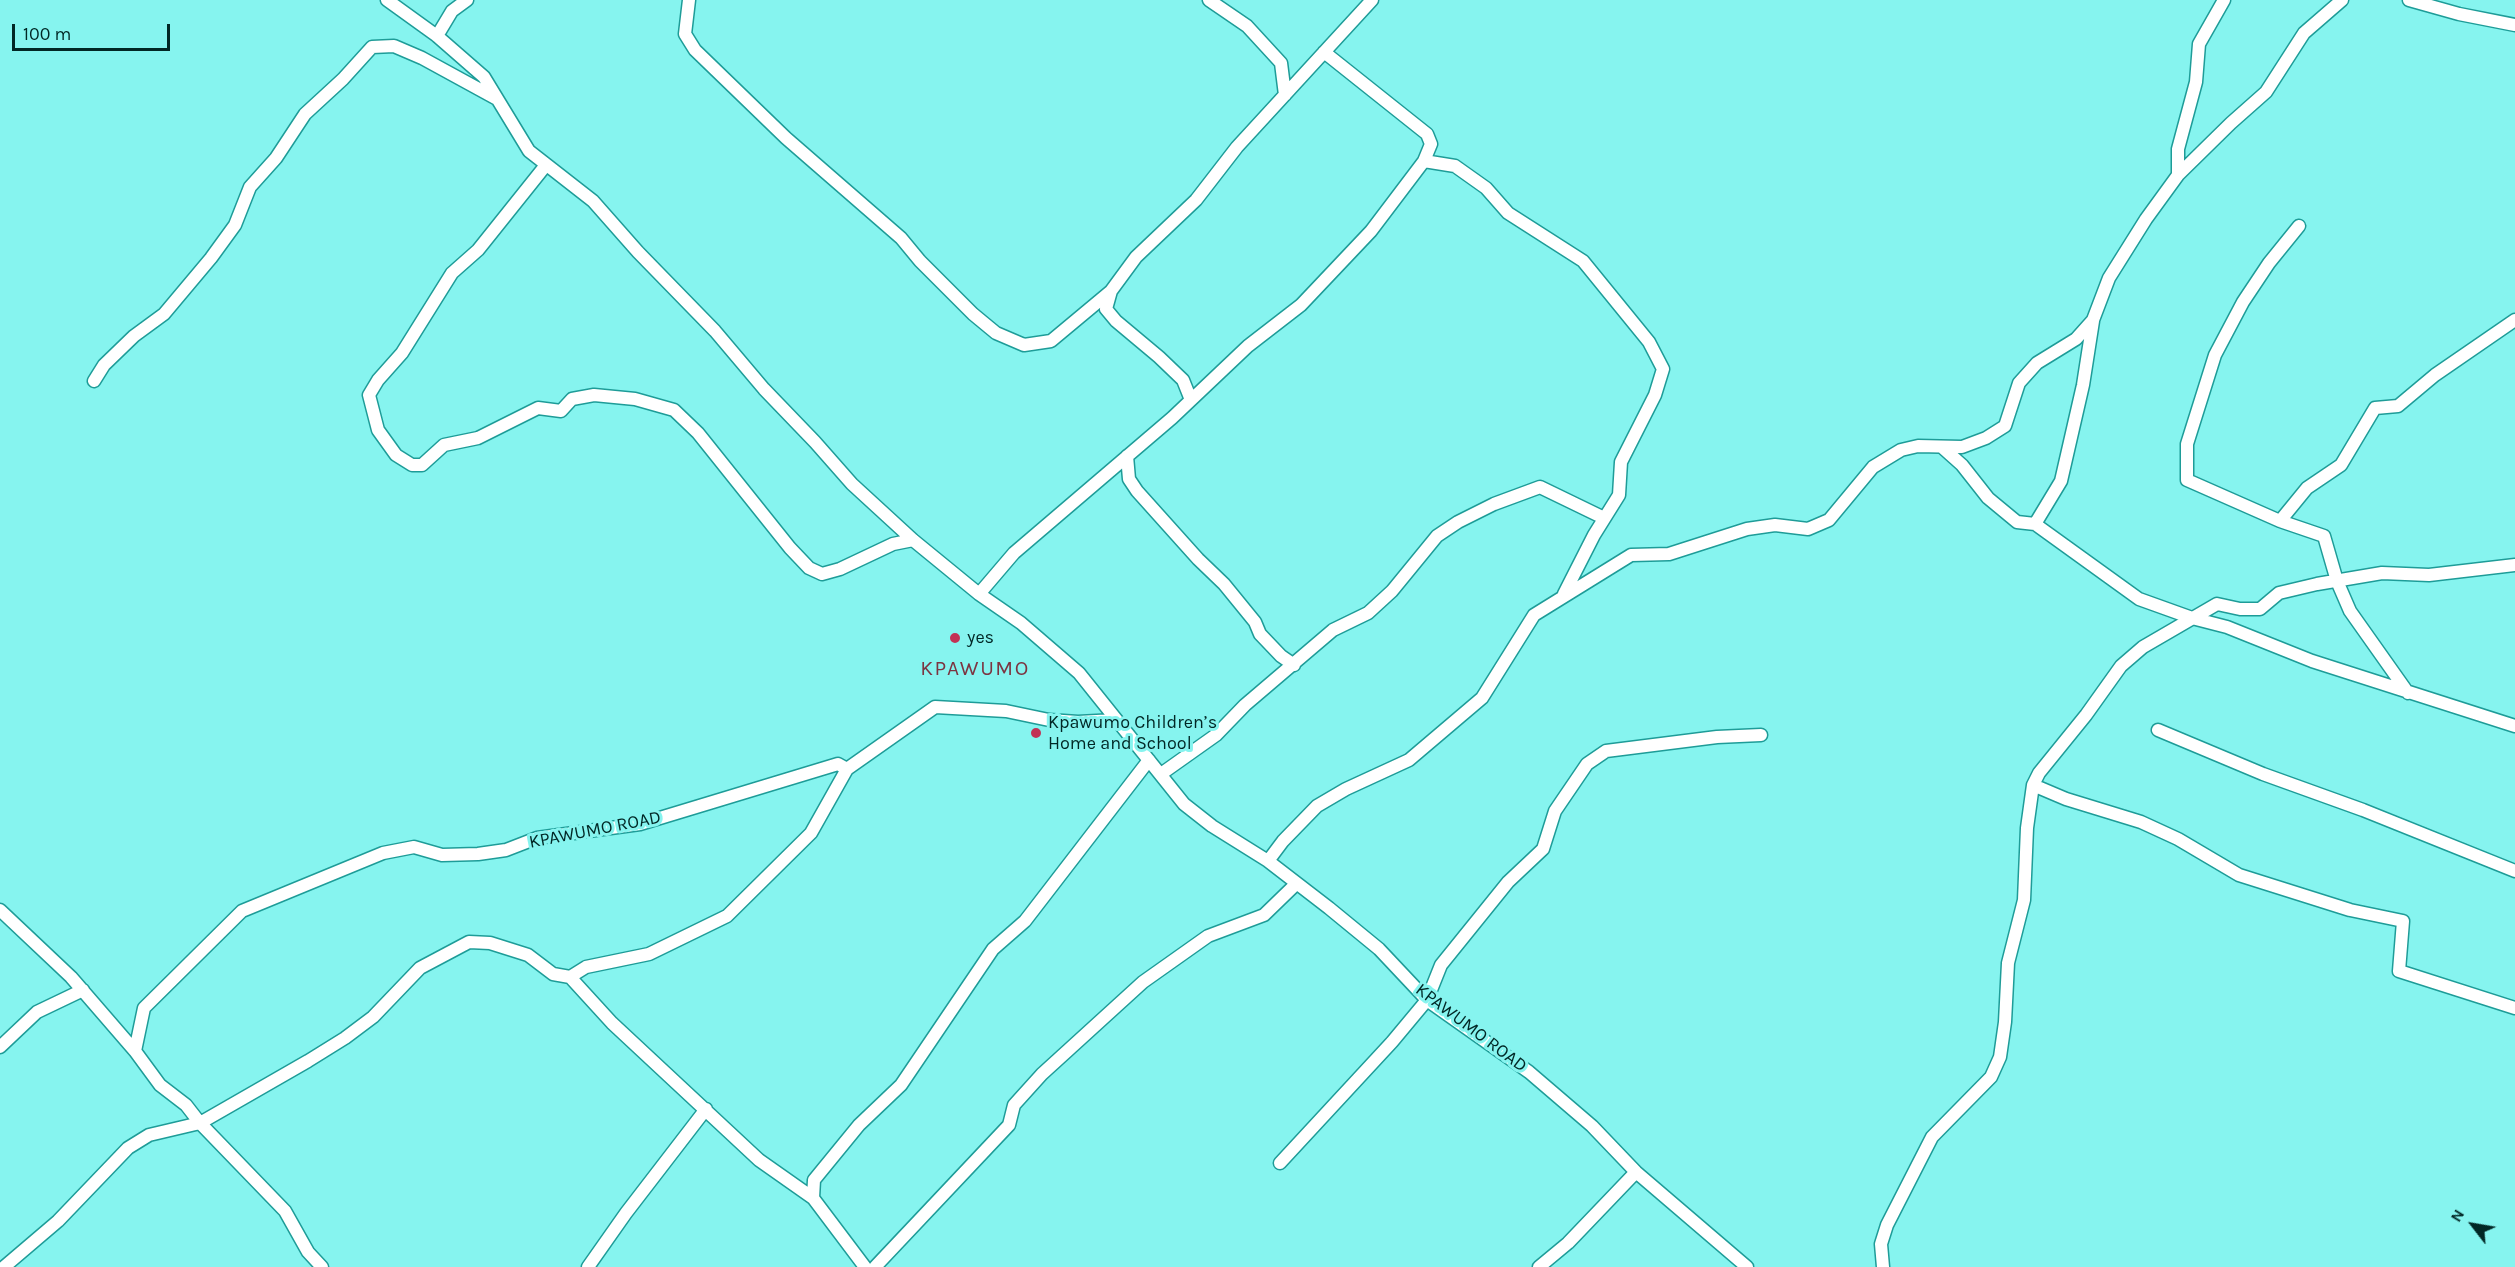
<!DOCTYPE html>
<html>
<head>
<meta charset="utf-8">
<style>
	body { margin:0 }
	#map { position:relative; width:2515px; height:1267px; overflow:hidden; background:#86f4ef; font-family:Karla,sans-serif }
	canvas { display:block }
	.north { position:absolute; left:2443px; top:1195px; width:60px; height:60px; -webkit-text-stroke:4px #86f4ef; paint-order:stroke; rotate:301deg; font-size:16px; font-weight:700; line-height:24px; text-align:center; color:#012725 }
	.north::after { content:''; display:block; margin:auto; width:21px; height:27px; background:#012725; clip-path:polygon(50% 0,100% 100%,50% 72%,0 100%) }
	.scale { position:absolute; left:12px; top:24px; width:158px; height:27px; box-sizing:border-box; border:3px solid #012725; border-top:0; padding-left:8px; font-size:18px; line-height:21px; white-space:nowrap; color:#012725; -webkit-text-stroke:4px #86f4ef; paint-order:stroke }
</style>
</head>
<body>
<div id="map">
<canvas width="2515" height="1267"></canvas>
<div class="north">N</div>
<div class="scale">100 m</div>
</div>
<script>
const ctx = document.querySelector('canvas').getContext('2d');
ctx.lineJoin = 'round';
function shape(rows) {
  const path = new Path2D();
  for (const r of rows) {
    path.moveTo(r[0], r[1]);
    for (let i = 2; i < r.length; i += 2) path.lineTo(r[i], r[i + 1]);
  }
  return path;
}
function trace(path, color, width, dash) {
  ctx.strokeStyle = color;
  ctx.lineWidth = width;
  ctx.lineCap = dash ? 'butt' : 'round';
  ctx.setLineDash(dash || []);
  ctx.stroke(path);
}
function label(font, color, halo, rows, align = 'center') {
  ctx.font = font + ' Karla,sans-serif';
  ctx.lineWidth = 6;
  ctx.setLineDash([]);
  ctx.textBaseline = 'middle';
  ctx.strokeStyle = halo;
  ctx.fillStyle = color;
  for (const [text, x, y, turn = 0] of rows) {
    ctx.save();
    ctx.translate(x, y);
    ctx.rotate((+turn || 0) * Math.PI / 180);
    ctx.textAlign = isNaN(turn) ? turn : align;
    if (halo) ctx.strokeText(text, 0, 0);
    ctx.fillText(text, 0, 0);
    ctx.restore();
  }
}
const minor = shape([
	[387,0,437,36,484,77,529,151,593,201,638,252,715,331,764,389,815,442,852,484,913,540,979,594,1021,623,1079,673,1184,804,1212,826,1268,861,1329,908,1379,949,1427,1000,1529,1072,1592,1126,1636,1172,1747,1267],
	[689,0,685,34,695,50,786,138,901,238,920,261,973,314,996,333,1024,345,1051,341,1111,291],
	[1209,0,1247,26,1281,63,1285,95],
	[2409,0,2459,14,2515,25],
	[437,36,452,11,467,0],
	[1424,161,1455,166,1486,188,1508,213,1583,261,1649,342,1663,369,1655,395,1621,462,1619,495,1594,535,1564,594],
	[546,165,478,250,452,273,402,353,378,380,369,395,378,430,396,455,412,465,422,465,444,445,478,438,538,408,561,411,572,399,594,395,635,399,674,410,698,433,790,548,809,568,822,574,840,569,893,544,913,540],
	[2178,175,2178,149,2196,82,2199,44,2224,0],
	[2299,226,2269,263,2243,302,2215,355,2187,444,2187,480,2280,521,2324,536,2337,581,2350,611,2408,693],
	[94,381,104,365,134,336,164,314,211,258,235,225,250,187,276,158,305,114,343,79,372,47,394,46,422,58,497,99],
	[1191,400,1183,380,1159,357,1116,321,1106,309,1111,291,1136,257,1196,200,1237,147,1372,0],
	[1943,448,1962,465,1988,498,2017,522,2035,524,2139,599,2192,618,2227,627,2312,661,2515,726],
	[1127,456,1129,479,1137,491,1198,559,1224,584,1255,622,1260,634,1281,656,1294,665],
	[2280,521,2307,488,2341,465,2375,408,2398,406,2435,375,2515,320],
	[2035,524,2061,481,2083,385,2093,321],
	[979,594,1014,553,1172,418,1248,346,1301,305,1371,231,1424,161,1431,144,1427,134,1324,52],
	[2158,730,2263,774,2363,810,2515,871],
	[1161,774,1216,735,1245,705,1333,630,1368,613,1392,591,1437,536,1458,522,1494,504,1540,487,1604,518],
	[2033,785,2066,799,2141,822,2178,839,2239,875,2350,910,2403,921,2399,971,2515,1008],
	[1268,861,1283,841,1317,806,1346,789,1409,760,1482,698,1534,615,1631,555,1669,554,1747,529,1775,525,1808,529,1829,520,1873,467,1901,450,1918,446,1962,447,1986,438,2005,426,2019,383,2037,363,2076,339,2093,320,2109,278,2146,219,2178,175,2231,123,2266,92,2304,33,2342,0],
	[0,910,71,977,135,1051,160,1085,186,1105,200,1123,285,1211,308,1252,322,1267],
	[570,977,612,1023,759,1160,813,1198,865,1267],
	[0,1047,37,1012,83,990],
	[135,1051,144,1008,242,911,383,853,414,847,442,855,478,854,506,850,537,838,640,824,838,764,847,769,935,707,1006,711,1049,720,1078,722,1115,720],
	[1280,1163,1392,1042,1427,1000,1441,965,1508,882,1543,849,1555,811,1587,764,1606,751,1717,737,1761,735],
	[813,1198,814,1180,859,1125,901,1085,993,949,1025,921,1149,760],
	[4,1267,58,1221,128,1148,149,1135,200,1123,308,1061,345,1038,373,1017,420,968,469,942,490,943,528,955,553,974,570,977,586,967,649,954,727,916,811,833,847,769],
	[588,1267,626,1213,706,1109],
	[875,1267,1009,1125,1014,1105,1042,1074,1143,982,1208,936,1264,915,1296,884],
	[1539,1267,1568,1243,1636,1172],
	[1883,1267,1881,1244,1887,1225,1932,1137,1991,1077,2000,1057,2005,1022,2008,963,2024,900,2027,828,2033,785,2039,773,2086,715,2121,666,2143,647,2217,604,2240,609,2260,609,2279,593,2317,584,2382,573,2429,575,2515,565]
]);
const markers = [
	[955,638,6,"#c23255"],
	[1036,733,6,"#c23255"]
];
const poiNames = [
	["yes",967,638],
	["Kpawumo Children’s",1048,723],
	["Home and School",1048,744]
];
const streetNames = [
	["KPAWUMO ROAD",595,830,-11],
	["KPAWUMO ROAD",1471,1028,37]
];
const quarterNames = [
	["KPAWUMO",975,669]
];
trace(minor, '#1e9c98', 15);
trace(minor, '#fff', 12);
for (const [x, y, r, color] of markers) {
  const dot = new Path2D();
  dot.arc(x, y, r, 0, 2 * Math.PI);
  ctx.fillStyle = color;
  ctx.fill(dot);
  trace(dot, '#86f4ef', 2);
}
label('18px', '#012725', '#86f4ef', poiNames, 'left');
label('18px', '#012725', '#86f4ef', streetNames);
ctx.letterSpacing = '1.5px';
label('21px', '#7c3441', '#86f4ef', quarterNames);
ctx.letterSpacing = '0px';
</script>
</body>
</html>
